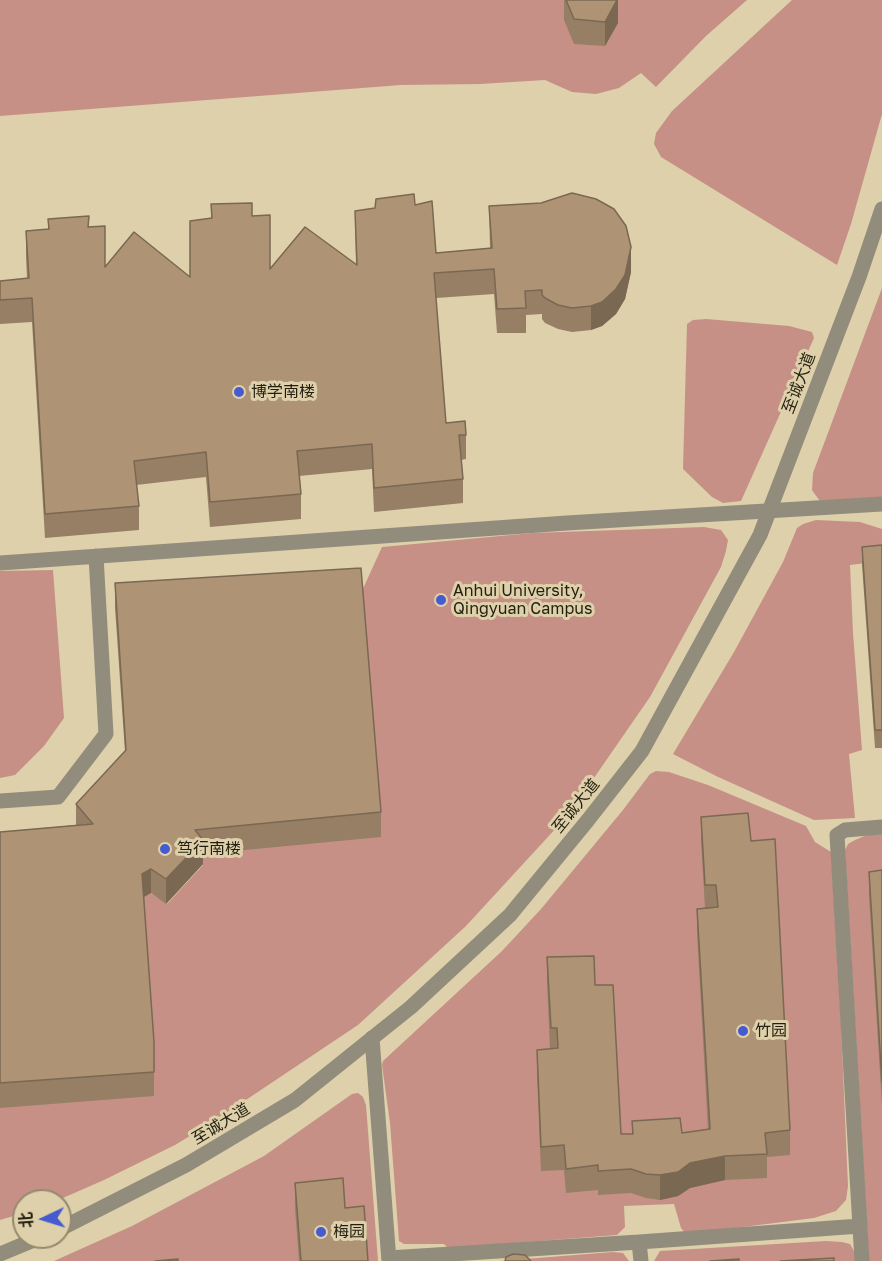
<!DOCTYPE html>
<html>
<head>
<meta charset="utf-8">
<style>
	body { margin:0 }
	#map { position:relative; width:882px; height:1261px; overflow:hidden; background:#ded0aa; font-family:"Golos Text","Noto Sans SC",sans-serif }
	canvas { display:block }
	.north { position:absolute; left:12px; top:1189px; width:60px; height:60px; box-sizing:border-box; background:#ded0aa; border:2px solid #94896d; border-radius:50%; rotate:266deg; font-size:16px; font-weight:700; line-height:24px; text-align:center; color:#241f11 }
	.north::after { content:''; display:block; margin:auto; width:21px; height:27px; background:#465bcf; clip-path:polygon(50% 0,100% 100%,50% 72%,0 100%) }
</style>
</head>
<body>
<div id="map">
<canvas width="882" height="1261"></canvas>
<div class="north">北</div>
</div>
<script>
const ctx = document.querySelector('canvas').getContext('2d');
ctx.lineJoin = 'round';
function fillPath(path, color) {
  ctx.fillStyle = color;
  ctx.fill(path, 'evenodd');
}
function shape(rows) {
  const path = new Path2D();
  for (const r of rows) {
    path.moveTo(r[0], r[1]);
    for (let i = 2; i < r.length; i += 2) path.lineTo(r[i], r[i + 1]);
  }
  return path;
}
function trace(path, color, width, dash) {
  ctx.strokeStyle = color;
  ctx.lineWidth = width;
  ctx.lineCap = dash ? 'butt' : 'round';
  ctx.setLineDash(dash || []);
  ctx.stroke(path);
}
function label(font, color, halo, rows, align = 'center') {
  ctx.font = font + ' "Golos Text","Noto Sans SC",sans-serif';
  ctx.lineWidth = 6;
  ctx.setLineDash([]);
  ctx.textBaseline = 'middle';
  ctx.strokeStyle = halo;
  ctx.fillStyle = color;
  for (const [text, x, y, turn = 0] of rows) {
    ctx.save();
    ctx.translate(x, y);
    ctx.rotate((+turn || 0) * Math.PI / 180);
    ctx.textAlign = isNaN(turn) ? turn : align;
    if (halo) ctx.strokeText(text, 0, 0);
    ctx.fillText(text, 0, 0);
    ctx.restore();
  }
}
const green = shape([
	[0,0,747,0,706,36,656,87,641,73,619,88,596,94,572,92,545,80,480,84,401,85,0,116],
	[792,0,882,0,882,114,851,224,837,265,661,157,654,144,656,133,672,111],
	[882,288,882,498,829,502,819,500,812,490,813,473],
	[706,319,789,326,812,332,814,338,741,501,723,503,712,497,683,469,687,324,693,320],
	[816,520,860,522,882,529,882,561,850,565,853,633,862,750,849,754,855,818,814,820,716,776,673,754,734,652,783,562,797,528,803,524],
	[704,527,721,530,728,540,726,551,721,567,650,697,569,814,466,926,358,1025,213,1122,175,1145,104,1180,56,1201,24,1201,24,1213,0,1220,0,1106,142,898,151,893,167,904,203,865,195,855,361,593,382,547,532,533],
	[53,570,64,718,44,746,15,775,0,778,0,571],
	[656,771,669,772,708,785,806,826,815,842,831,852,841,1024,848,1186,846,1200,836,1211,814,1218,727,1229,685,1233,681,1228,674,1204,624,1206,625,1227,617,1235,448,1248,444,1244,404,1244,399,1241,390,1123,382,1065,383,1061,502,951,541,909,623,810,650,774],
	[882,834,882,1261,869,1261,845,850,848,844,855,840,867,835],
	[358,1093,363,1097,366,1105,378,1261,54,1261,132,1226,264,1156,352,1094],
	[826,1241,842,1242,850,1244,855,1253,855,1261,654,1261,660,1251],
	[613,1252,623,1253,629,1261,500,1261]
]);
const lane = shape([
	[0,563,567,523,882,504],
	[0,801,58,797,106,734,96,556],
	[372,1038,389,1261],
	[639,1242,641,1261],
	[389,1258,639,1242,860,1226],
	[862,1261,837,835,845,830,882,827]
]);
const street = shape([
	[60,1229,186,1165,295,1100,411,1007,510,915,588,820,642,751,760,535,859,277,882,209],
	[0,1254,41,1237]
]);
const wall = shape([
	[564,0,618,0,618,23,605,46,574,44,564,20],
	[211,204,252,216,270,269,356,264,355,211,415,205,436,253,490,248,489,206,631,272,625,299,616,314,602,326,591,330,572,332,558,329,545,323,542,319,542,314,526,315,526,333,497,333,494,294,436,298,446,423,466,435,466,459,461,460,463,479,463,503,374,512,372,469,299,476,301,494,301,519,210,527,206,477,136,485,139,506,139,530,45,538,32,322,0,324,0,281,27,279,26,256,26,231,48,229,48,219,89,227,105,267,190,277,211,218],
	[882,545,882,748,875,748,862,565,862,547],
	[115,583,381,812,381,837,203,854,203,864,166,904,151,893,144,897,154,1042,154,1096,0,1108,0,832,76,825,76,804,125,752,115,608],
	[701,817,751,841,790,1130,790,1155,767,1157,767,1178,725,1180,690,1188,678,1196,660,1200,646,1198,631,1193,598,1195,598,1190,566,1193,564,1170,541,1171,537,1074,537,1050,550,1049,547,982,547,957,595,985,621,1134,632,1134,632,1121,682,1133,708,1130,697,933,697,909,705,908,701,841],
	[882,870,882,1106,869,896,869,872],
	[295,1183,345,1208,368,1261,299,1261,295,1208]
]);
const shadedWall = shape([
	[617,0,618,0,618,23,605,46,605,22],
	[631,247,631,272,625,299,616,314,602,326,591,330,591,306],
	[203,840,203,864,166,904,166,879],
	[151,869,151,893,142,898,142,874],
	[725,1156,725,1180,690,1188,678,1196,660,1200,660,1175,690,1163]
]);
const building = shape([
	[566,0,617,0,605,22,574,19,566,0],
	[572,193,596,199,614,209,626,226,631,247,625,275,616,289,602,302,591,306,572,308,558,305,545,298,542,295,542,290,525,291,526,308,497,309,494,269,434,273,446,423,465,421,466,435,459,435,463,479,374,488,372,444,297,451,301,494,210,502,206,452,134,461,139,506,45,514,32,298,0,300,0,281,29,278,26,231,49,229,48,219,89,216,88,227,105,226,105,267,134,232,190,277,190,221,212,218,211,204,252,203,252,216,270,215,270,269,305,227,357,265,355,211,375,208,376,199,414,194,415,205,432,201,436,253,492,248,489,206,541,203,572,193],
	[882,545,882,730,875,730,862,547,882,545],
	[361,568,381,812,195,830,203,840,166,879,151,869,142,874,154,1042,154,1072,0,1083,0,832,93,824,76,804,126,750,115,583,361,568],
	[748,813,751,841,775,839,790,1130,765,1133,767,1154,725,1156,690,1163,678,1172,660,1175,646,1174,631,1169,598,1171,598,1165,566,1169,564,1145,541,1147,537,1050,558,1048,557,1028,551,1028,547,957,594,956,595,985,613,985,621,1134,633,1134,632,1121,680,1118,682,1133,710,1129,697,909,718,907,716,885,705,885,701,817,748,813],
	[882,870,882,1082,869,872,882,870],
	[343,1178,345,1208,364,1206,368,1261,301,1261,295,1183,343,1178],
	[513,1254,525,1255,531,1261,505,1261,506,1257,513,1254],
	[834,1258,834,1261,780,1261,834,1258],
	[178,1259,178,1261,155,1261,178,1259],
	[739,1259,739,1261,710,1261,739,1259]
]);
const markers = [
	[239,392,6,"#465bcf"],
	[441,600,6,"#465bcf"],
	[165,849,6,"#465bcf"],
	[743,1031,6,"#465bcf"],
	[321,1232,6,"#465bcf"]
];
const streetNames = [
	["至诚大道",799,383,-69],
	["至诚大道",576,806,-51],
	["至诚大道",221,1124,-31]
];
const poiNames = [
	["博学南楼",251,392],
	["Anhui University,",453,591],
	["Qingyuan Campus",453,609],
	["笃行南楼",177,849],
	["竹园",755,1031],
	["梅园",333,1232]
];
fillPath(green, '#c69086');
trace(lane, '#918c7c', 15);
trace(street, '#918c7c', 15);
fillPath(wall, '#967f65');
fillPath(shadedWall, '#7a6852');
fillPath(building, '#ae9475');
trace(building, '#7a6852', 1.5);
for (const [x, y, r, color] of markers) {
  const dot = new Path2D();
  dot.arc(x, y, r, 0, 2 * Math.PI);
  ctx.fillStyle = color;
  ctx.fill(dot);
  trace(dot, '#ded0aa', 2);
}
label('16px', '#241f11', '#ded0aa', streetNames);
label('16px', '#241f11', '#ded0aa', poiNames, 'left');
</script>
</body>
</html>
